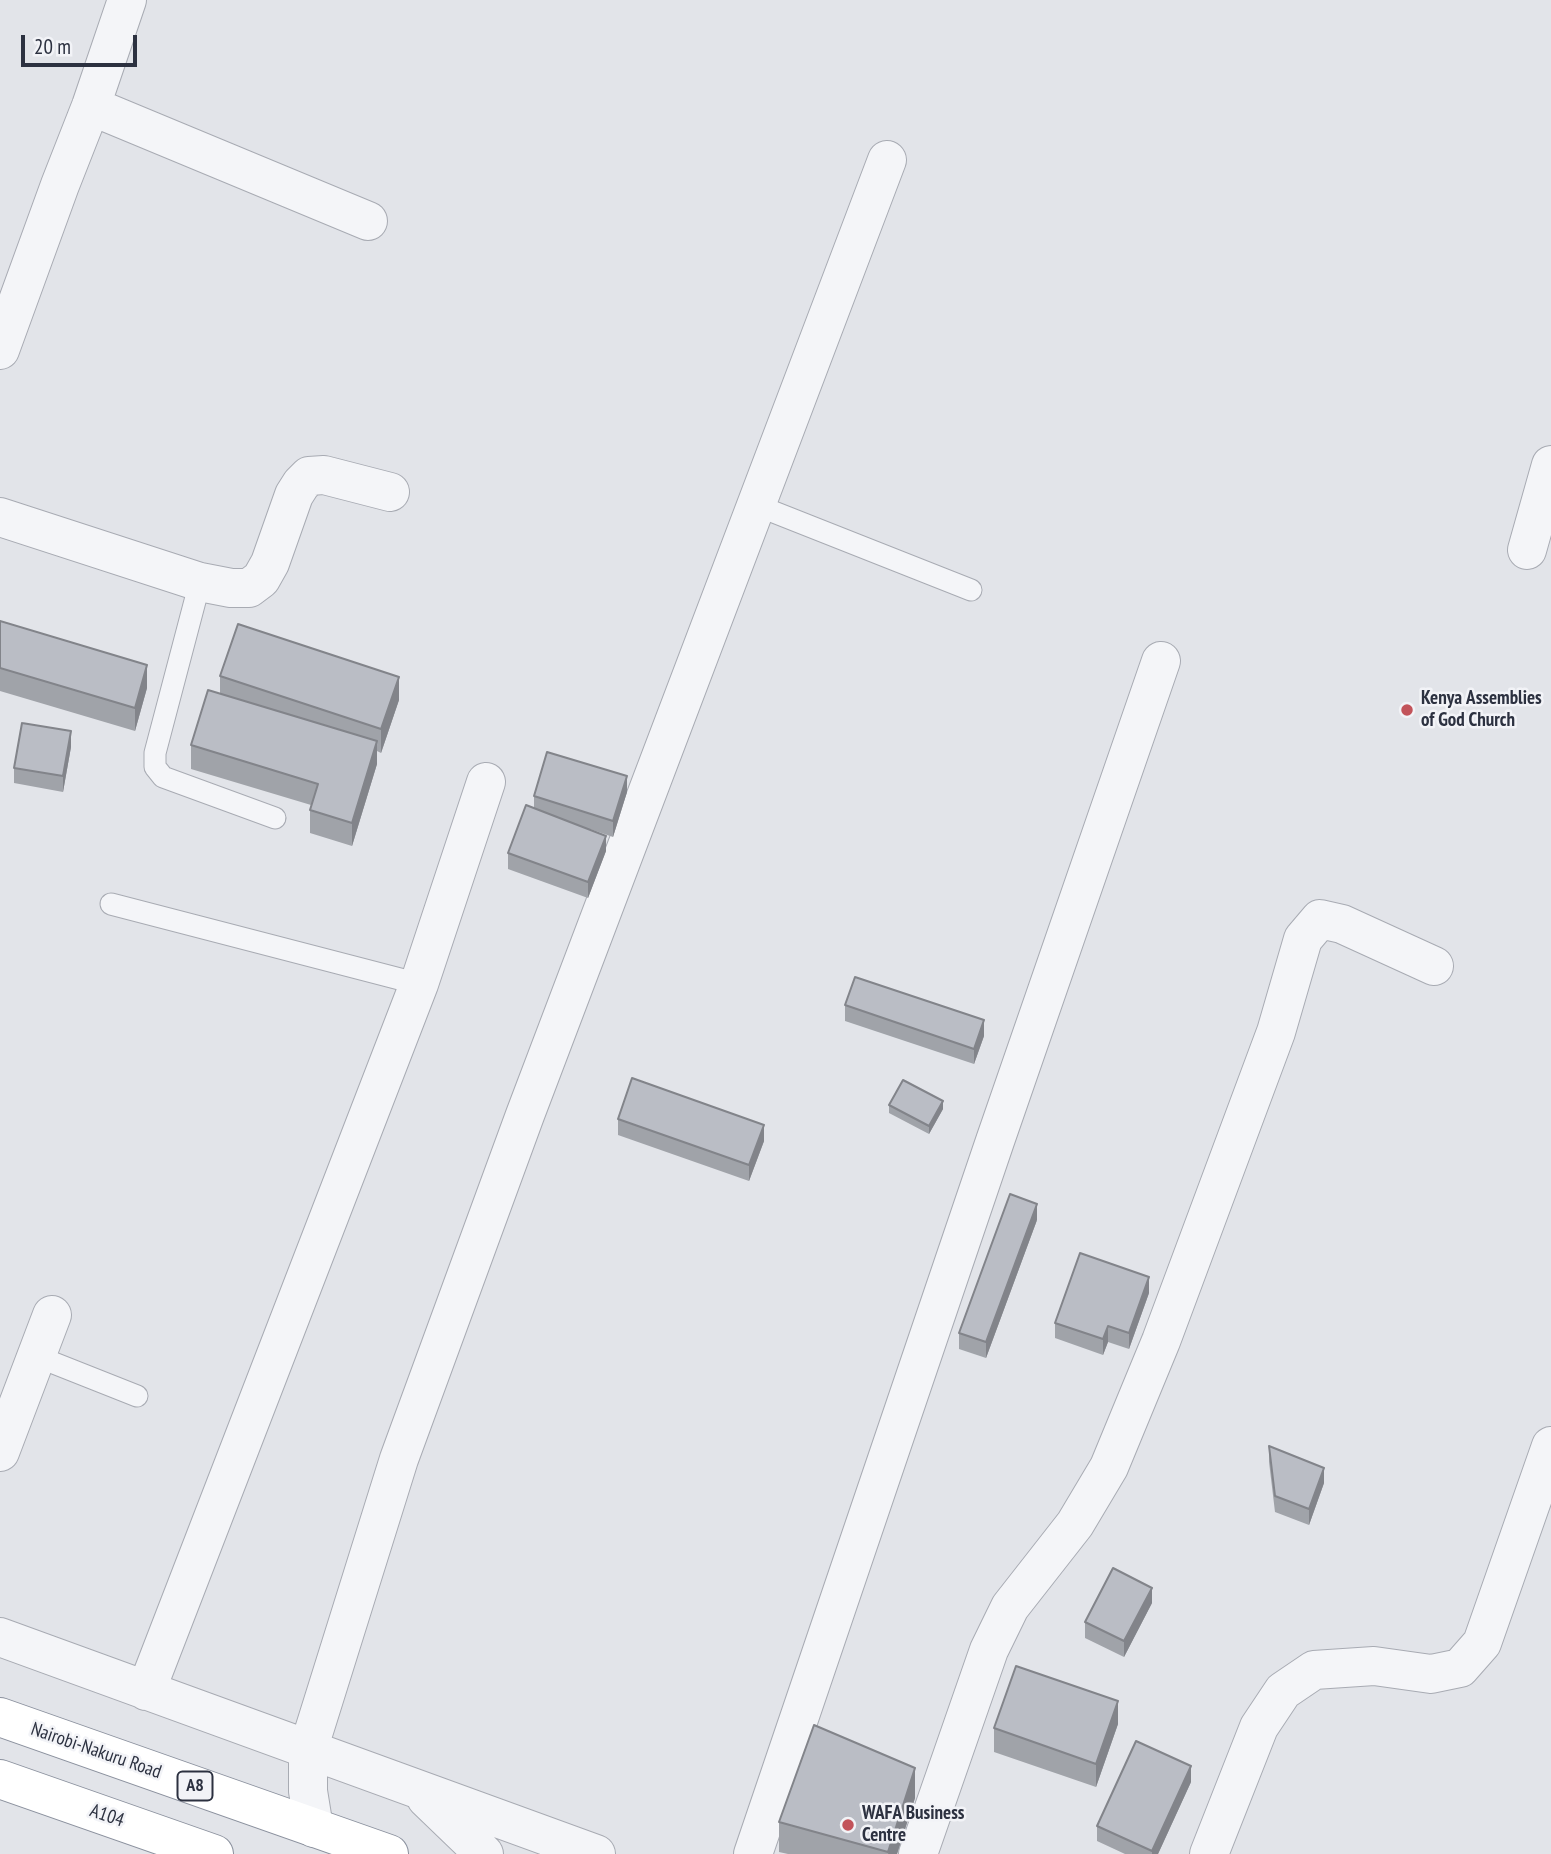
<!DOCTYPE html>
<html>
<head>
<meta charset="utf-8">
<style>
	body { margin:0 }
	#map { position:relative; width:1551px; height:1854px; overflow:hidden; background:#e2e4e9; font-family:"PT Sans Narrow",sans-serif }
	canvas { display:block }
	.scale { position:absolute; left:21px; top:35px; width:116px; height:32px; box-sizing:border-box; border:4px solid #2c3140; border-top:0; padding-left:9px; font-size:21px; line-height:24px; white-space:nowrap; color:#2c3140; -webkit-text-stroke:5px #f2f3f7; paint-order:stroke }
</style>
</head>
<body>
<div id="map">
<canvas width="1551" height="1854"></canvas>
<div class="scale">20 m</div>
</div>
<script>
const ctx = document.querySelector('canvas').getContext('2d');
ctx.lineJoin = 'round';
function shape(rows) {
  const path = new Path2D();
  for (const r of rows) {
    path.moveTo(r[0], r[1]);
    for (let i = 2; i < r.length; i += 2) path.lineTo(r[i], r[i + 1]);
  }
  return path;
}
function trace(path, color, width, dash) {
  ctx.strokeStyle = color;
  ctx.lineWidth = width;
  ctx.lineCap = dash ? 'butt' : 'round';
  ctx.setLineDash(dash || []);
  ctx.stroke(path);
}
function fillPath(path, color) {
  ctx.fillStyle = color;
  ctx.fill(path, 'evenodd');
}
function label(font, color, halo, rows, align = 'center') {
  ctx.font = font + ' "PT Sans Narrow",sans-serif';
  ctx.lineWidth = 5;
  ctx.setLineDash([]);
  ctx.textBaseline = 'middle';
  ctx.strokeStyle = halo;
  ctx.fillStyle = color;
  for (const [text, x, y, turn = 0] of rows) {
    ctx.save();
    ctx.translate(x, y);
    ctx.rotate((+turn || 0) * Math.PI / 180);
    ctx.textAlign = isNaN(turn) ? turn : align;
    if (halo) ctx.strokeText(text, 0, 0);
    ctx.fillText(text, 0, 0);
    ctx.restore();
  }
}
const lane = shape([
	[756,505,971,590],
	[200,582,155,753,155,767,163,777,275,818],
	[111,904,419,984],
	[36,1356,137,1396]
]);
const street = shape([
	[91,106,368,221],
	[0,350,60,185,91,106,127,0],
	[0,517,200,582,231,588,249,588,261,579,270,563,294,495,301,484,309,476,324,475,390,492],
	[1527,550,1551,465],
	[0,1452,52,1315],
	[0,1637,596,1854],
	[146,1691,419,984,486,782],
	[426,1798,484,1854],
	[314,1828,308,1791,308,1750,399,1459,525,1115,887,160],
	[753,1854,995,1141,1161,661],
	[918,1854,989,1650,1010,1607,1075,1524,1109,1467,1161,1341,1276,1032,1303,939,1320,919,1342,924,1434,966],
	[1209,1854,1259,1727,1283,1691,1314,1670,1374,1666,1431,1674,1460,1668,1482,1643,1551,1446]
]);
const highway = shape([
	[0,1717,389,1854],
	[0,1779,214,1854]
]);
const wall = shape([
	[0,621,147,688,135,731,0,691],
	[220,676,399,700,381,753,377,751,377,764,352,846,310,833,310,810,311,805,191,769,191,745,220,694],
	[71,747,63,792,14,783,14,768],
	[627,792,613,837,590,829,606,851,588,898,508,869,508,853,534,808,534,796],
	[845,1005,984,1036,974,1064,845,1021],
	[889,1105,943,1109,929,1134,889,1113],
	[618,1119,764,1141,749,1181,618,1135],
	[1037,1220,986,1358,959,1349,959,1333],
	[1149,1293,1129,1349,1108,1342,1103,1355,1055,1338,1055,1323],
	[1269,1446,1324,1483,1309,1525,1275,1512,1269,1462],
	[1152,1603,1124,1657,1085,1638,1085,1622],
	[1118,1724,1096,1787,994,1752,994,1728],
	[1191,1782,1158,1854,1125,1854,1097,1841,1097,1826],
	[915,1798,897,1854,788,1854,779,1852,779,1822]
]);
const shadedWall = shape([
	[147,665,147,688,135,731,135,708],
	[399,677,399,700,381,753,381,729],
	[71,731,71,747,63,792,63,776],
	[377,741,377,764,352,846,352,823],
	[627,776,627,792,613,837,613,821],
	[606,836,606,851,588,898,588,882],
	[984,1020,984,1036,974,1064,974,1049],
	[943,1101,943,1109,929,1134,929,1126],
	[764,1125,764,1141,749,1181,749,1165],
	[1037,1204,1037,1220,986,1358,986,1342],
	[1149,1277,1149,1293,1129,1349,1129,1333],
	[1108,1326,1108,1342,1103,1355,1103,1339],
	[1324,1468,1324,1483,1309,1525,1309,1509],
	[1152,1588,1152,1603,1124,1657,1124,1641],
	[1118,1701,1118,1724,1096,1787,1096,1764],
	[1191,1766,1191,1782,1158,1854,1152,1854,1152,1851],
	[915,1768,915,1798,897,1854,888,1854]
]);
const building = shape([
	[0,621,147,665,135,708,0,668,0,621],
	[238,624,399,677,381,729,220,676,238,624],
	[208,690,377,741,352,823,310,810,318,784,191,745,208,690],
	[22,723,71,731,63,776,14,768,22,723],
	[547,752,627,776,613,821,534,796,547,752],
	[526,805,606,836,588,882,508,853,526,805],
	[855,977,984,1020,974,1049,845,1005,855,977],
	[632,1078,764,1125,749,1165,618,1119,632,1078],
	[903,1080,943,1101,929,1126,889,1105,903,1080],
	[1010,1194,1037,1204,986,1342,959,1333,1010,1194],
	[1080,1253,1149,1277,1129,1333,1108,1326,1103,1339,1055,1323,1080,1253],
	[1269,1446,1324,1468,1309,1509,1275,1496,1269,1446],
	[1113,1568,1152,1588,1124,1641,1085,1622,1113,1568],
	[1016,1666,1118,1701,1096,1764,994,1728,1016,1666],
	[814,1725,915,1768,888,1852,779,1822,814,1725],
	[1136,1741,1191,1766,1152,1851,1097,1826,1136,1741]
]);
const markers = [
	[1407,710,7,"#c2535a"],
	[848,1825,7,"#c2535a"]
];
const shields = [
	[195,1786,35]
];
const shieldNames = [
	["A8",195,1786]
];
const poiNames = [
	["Kenya Assemblies",1421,699],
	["of God Church",1421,721],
	["WAFA Business",862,1814],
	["Centre",862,1836]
];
const streetNames = [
	["Nairobi-Nakuru Road",96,1751,19],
	["A104",107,1816,19]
];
trace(lane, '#a8abb3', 23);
trace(street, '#a8abb3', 40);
trace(highway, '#8b919e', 40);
trace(lane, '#f4f5f8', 21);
trace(street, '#f4f5f8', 38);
trace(highway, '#fff', 38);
fillPath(wall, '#a0a3a9');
fillPath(shadedWall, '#82848a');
fillPath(building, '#babdc5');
trace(building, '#82848a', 2);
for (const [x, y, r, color] of markers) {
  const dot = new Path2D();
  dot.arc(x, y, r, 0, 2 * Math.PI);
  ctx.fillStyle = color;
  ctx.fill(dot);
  trace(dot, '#f2f3f7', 2.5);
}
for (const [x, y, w] of shields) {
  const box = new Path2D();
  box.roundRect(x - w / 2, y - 14.5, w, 29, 5);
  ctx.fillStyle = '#f2f3f7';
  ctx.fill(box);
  trace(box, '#2c3140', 2);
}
label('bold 18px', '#2c3140', null, shieldNames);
label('bold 19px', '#2c3140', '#f2f3f7', poiNames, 'left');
label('19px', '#2c3140', '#f2f3f7', streetNames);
</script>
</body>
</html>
